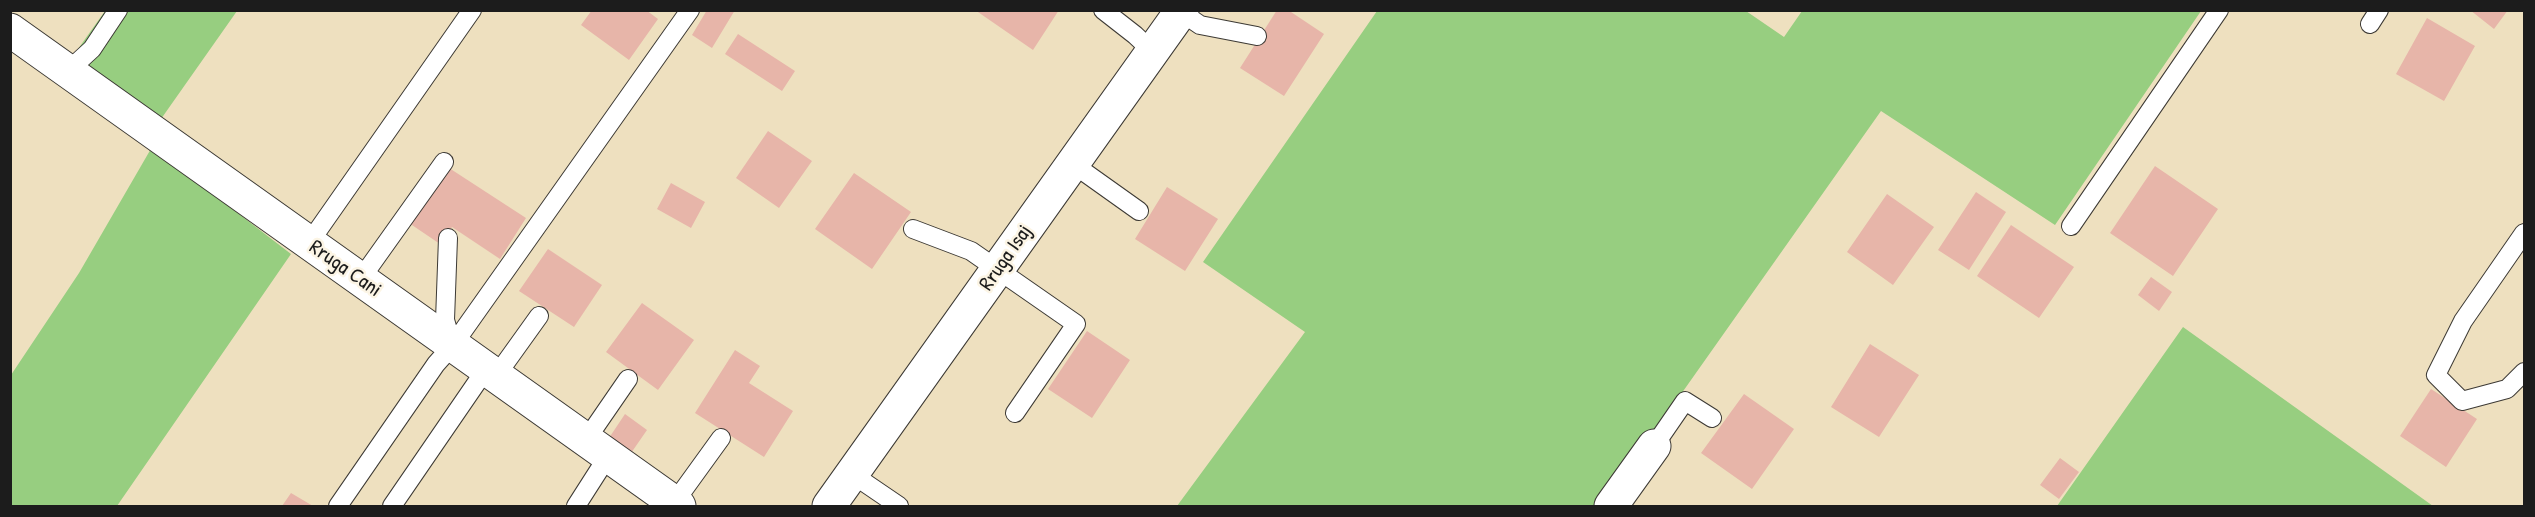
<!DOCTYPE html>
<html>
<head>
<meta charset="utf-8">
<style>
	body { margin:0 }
	#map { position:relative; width:2535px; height:517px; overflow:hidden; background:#eee0bf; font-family:"Patrick Hand",sans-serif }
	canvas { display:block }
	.frame { position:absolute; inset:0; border:12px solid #1c1c1c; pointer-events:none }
</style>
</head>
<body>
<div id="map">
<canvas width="2535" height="517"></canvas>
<div class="frame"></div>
</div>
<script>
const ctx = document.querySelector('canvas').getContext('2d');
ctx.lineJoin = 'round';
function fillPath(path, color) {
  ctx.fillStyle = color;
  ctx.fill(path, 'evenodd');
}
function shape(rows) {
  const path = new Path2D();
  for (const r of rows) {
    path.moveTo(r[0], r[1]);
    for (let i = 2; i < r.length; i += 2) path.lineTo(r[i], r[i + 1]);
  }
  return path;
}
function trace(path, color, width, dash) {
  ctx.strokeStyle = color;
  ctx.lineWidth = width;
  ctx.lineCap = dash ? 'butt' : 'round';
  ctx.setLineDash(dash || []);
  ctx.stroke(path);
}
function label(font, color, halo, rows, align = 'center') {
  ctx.font = font + ' "Patrick Hand",sans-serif';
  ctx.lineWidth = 5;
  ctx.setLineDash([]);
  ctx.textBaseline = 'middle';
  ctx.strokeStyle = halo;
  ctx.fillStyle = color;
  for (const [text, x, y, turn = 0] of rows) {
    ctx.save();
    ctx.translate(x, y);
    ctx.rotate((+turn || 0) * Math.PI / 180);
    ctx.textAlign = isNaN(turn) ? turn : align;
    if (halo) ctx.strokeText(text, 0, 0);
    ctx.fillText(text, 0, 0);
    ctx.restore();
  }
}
const green = shape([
	[105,11,237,11,161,119,73,56],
	[1377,11,1746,11,1784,37,1802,11,2201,11,2055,225,1881,111,1602,506,1177,506,1305,332,1203,262],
	[152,147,291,254,117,506,11,506,11,375,79,273],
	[2183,327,2433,506,2057,506]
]);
const building = shape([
	[592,10,646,10,658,19,629,60,581,25],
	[707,10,735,10,712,48,692,35],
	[975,10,1059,10,1033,50],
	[1277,10,1288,10,1324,34,1284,96,1240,68],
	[2470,10,2508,10,2494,29],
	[2427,18,2475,46,2444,101,2396,74],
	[738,34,795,71,782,91,725,54],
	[768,131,812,161,779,208,736,178],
	[446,166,526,218,500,259,452,227,440,244,409,223],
	[2155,166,2218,209,2173,276,2110,233],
	[854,173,911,212,872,269,815,229],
	[671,183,705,202,691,228,657,209],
	[1167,187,1218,219,1185,271,1135,239],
	[1976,192,2006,212,1969,270,1938,250],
	[1887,194,1934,227,1893,285,1847,252],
	[2011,225,2074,267,2039,318,1977,276],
	[548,249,602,285,574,327,519,291],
	[2151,277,2172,292,2159,311,2138,295],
	[642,303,694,340,658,390,606,352],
	[1087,331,1130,360,1092,418,1048,389],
	[1870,344,1919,375,1879,437,1831,407],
	[735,350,760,366,749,383,793,411,764,457,695,413],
	[2431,389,2477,419,2446,467,2400,436],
	[1744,394,1794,429,1752,489,1701,453],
	[625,414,647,430,629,456,607,441],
	[2060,458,2079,472,2059,499,2040,485],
	[291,493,313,506,282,506]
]);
const service = shape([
	[1103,10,1135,35,1153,52],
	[1181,12,1200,25,1257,36],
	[2370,24,2379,10],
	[68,71,92,49,118,10],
	[1073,164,1139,211],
	[2071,226,2219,10],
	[913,229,971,251,1076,324,1015,413],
	[2524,233,2463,321,2436,375,2462,401,2507,389,2524,372],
	[448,238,445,320,452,344],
	[309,243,472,10],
	[360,280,444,162],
	[496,376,539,316],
	[586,440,628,379],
	[1654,446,1685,401,1712,418],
	[852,474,899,506],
	[674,503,721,438],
	[338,506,436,364,453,345,690,10],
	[392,506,486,369],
	[576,506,608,456]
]);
const minor = shape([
	[10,30,679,506],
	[829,506,1182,10],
	[1611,506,1654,446]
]);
const streetNames = [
	["Rruga Isaj",1006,258,-55],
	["Rruga Cani",345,269,35]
];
fillPath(green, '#97ce80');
fillPath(building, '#e7b5a9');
trace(service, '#3c3934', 20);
trace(minor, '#3c3934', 35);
trace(service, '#fff', 18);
trace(minor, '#fff', 33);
label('21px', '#1c1c1c', '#fcf5e5', streetNames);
</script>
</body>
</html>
